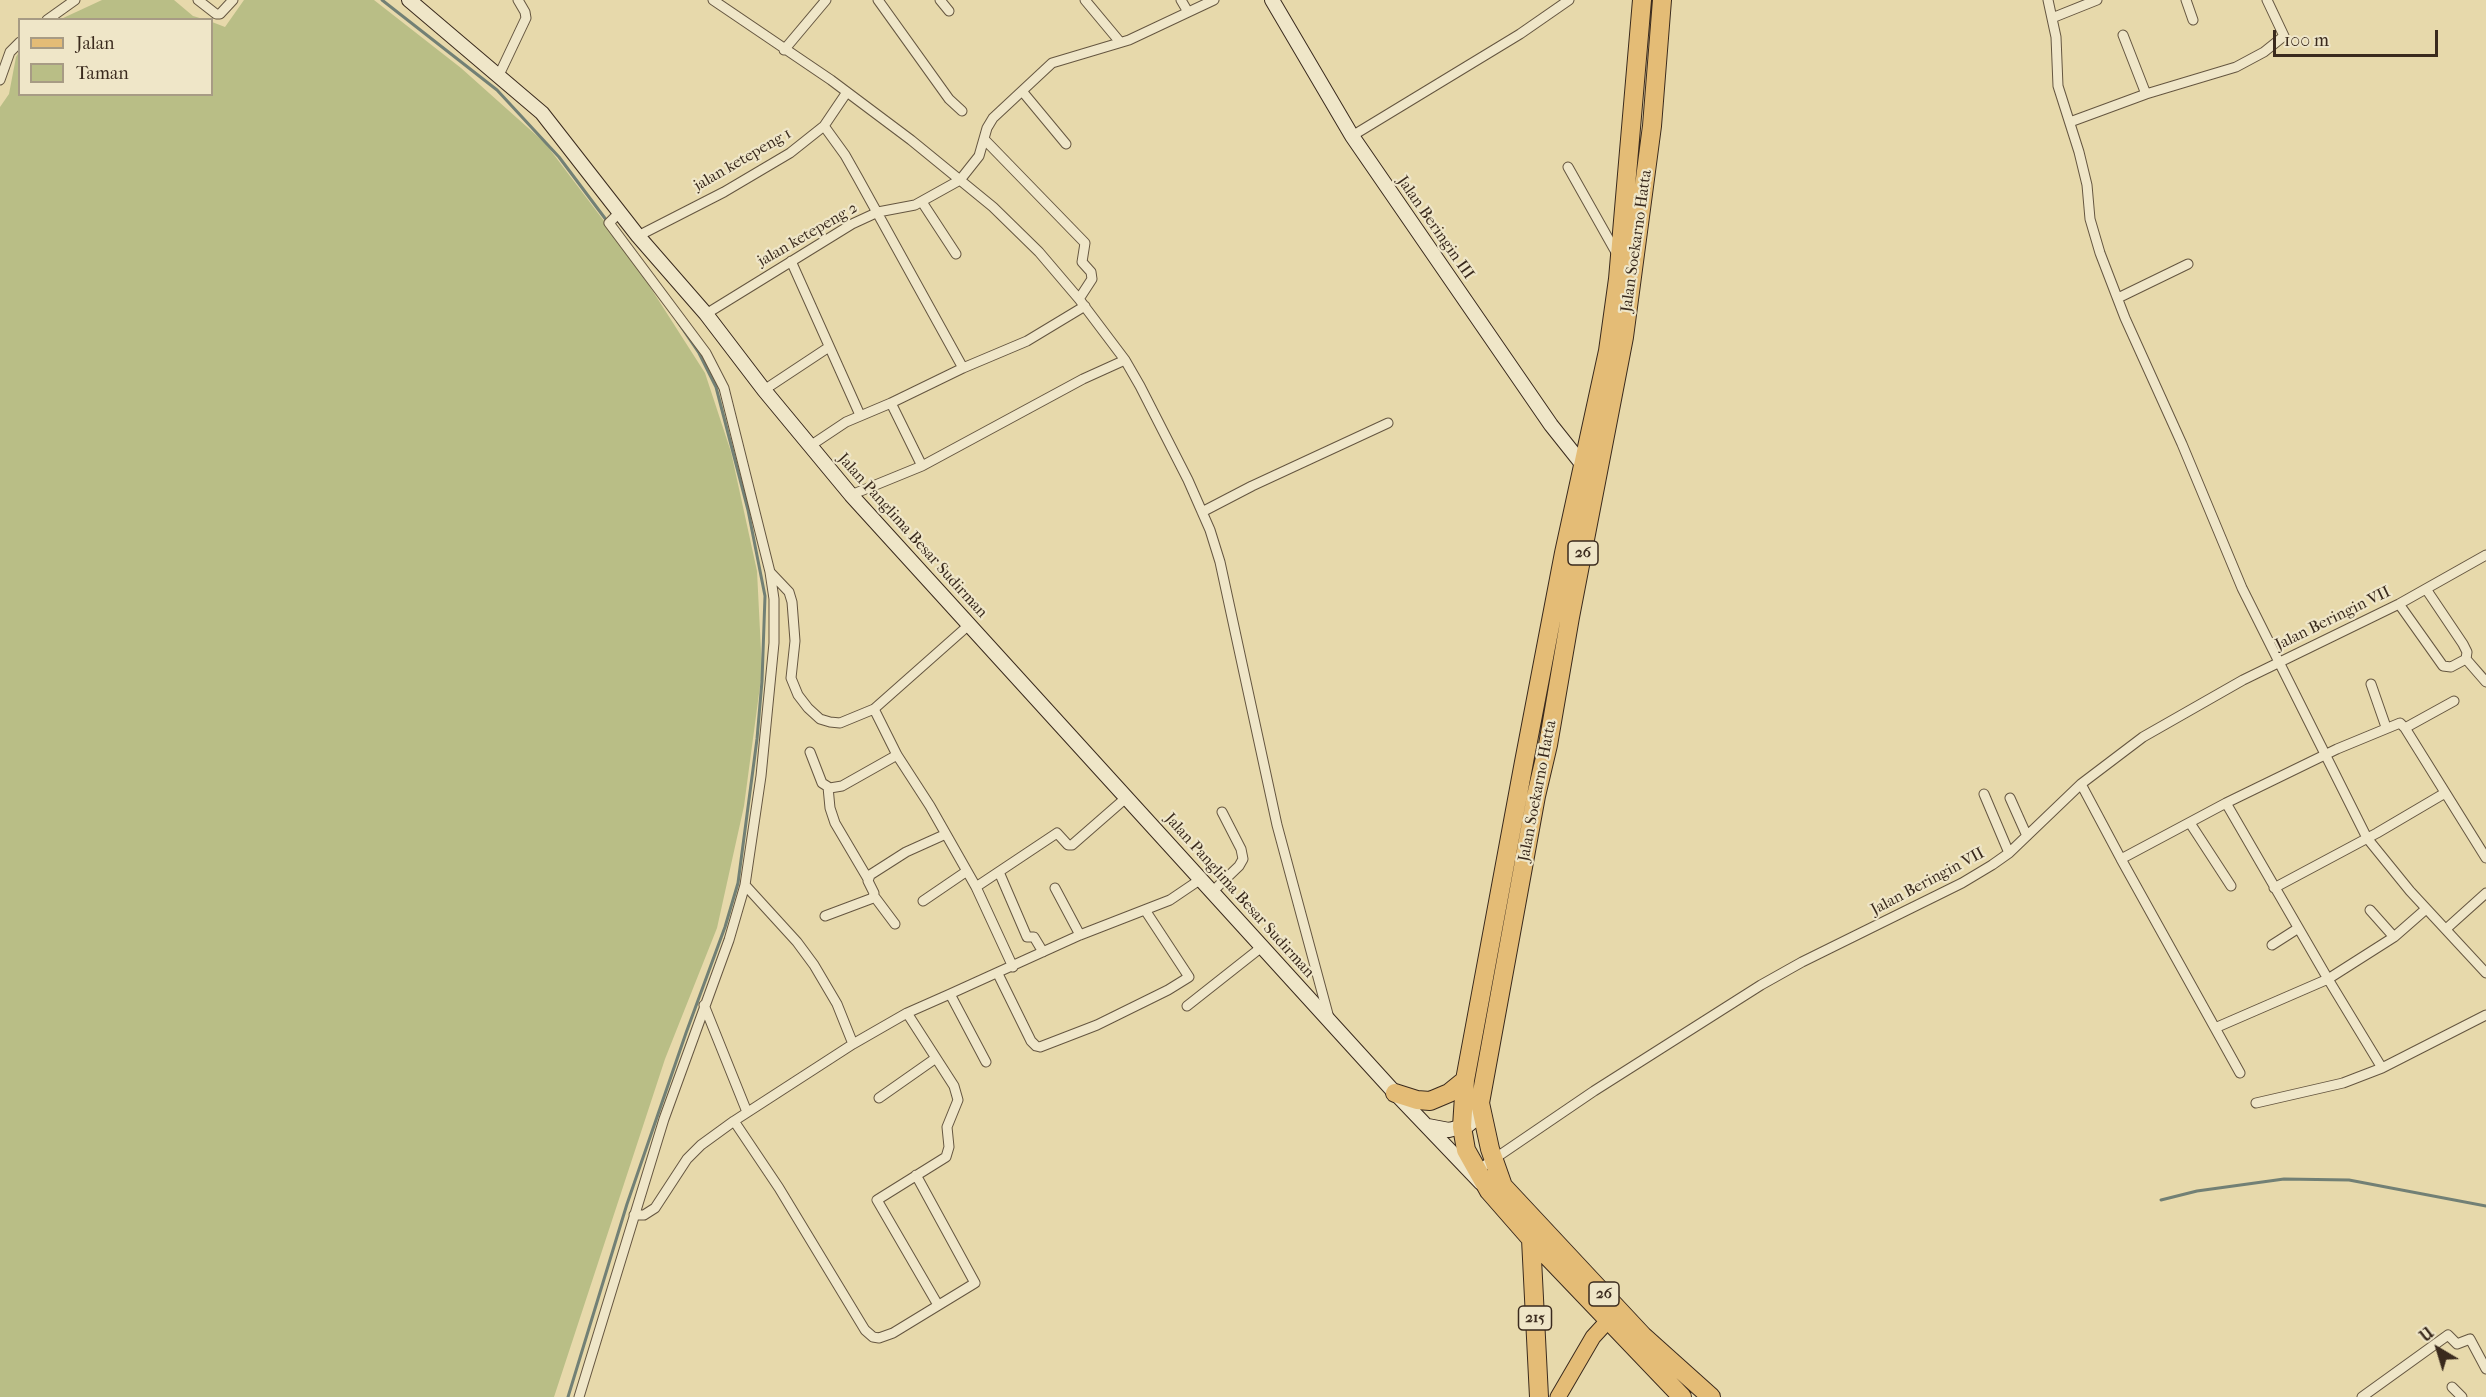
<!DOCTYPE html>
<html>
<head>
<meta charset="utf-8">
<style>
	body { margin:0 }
	#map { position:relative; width:2486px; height:1397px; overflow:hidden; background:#e7d9ab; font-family:"IM FELL French Canon",serif }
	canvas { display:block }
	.legend { position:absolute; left:18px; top:18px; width:195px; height:78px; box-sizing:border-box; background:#efe6c8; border:2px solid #a79b84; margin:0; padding:8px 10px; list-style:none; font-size:18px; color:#3a2a1d }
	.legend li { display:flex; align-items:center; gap:12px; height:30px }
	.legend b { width:30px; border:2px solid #a79b84 }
	.north { position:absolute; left:2408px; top:1319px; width:60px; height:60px; -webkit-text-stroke:4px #efe6c8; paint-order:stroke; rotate:322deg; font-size:16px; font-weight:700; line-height:24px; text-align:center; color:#3a2a1d }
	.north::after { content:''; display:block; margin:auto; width:21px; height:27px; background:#3a2a1d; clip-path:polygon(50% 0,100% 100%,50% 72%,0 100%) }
	.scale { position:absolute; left:2273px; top:30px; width:165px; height:27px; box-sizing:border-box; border:3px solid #3a2a1d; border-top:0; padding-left:8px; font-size:18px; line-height:21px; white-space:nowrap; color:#3a2a1d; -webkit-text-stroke:4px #efe6c8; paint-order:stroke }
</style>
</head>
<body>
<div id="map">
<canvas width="2486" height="1397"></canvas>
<ul class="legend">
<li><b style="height:8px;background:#e4bc76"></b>Jalan</li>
<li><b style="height:16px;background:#b9be86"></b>Taman</li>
</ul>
<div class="north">U</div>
<div class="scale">100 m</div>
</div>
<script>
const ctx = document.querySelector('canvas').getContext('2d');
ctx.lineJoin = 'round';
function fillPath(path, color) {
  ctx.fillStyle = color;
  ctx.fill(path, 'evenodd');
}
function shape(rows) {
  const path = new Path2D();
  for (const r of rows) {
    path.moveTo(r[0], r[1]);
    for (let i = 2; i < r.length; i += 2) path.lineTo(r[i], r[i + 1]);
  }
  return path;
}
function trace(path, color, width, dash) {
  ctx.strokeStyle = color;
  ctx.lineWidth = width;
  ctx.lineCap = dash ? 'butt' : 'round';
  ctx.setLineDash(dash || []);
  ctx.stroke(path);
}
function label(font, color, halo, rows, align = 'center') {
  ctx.font = font + ' "IM FELL French Canon",serif';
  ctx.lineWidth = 4.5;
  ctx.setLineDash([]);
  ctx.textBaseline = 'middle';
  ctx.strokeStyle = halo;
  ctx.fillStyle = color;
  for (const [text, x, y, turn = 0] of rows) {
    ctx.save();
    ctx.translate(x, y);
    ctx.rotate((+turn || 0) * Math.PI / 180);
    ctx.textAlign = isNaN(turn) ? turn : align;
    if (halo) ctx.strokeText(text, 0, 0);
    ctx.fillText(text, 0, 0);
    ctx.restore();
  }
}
const green = shape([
	[102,0,174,0,193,16,203,19,61,19],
	[244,0,374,0,461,68,545,143,629,254,705,373,731,452,757,571,762,671,744,806,717,928,665,1059,554,1397,0,1397,0,107,9,94,16,57,19,52,20,94,212,94,212,22,225,27]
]);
const stream = shape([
	[382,0,497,90,559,157,607,221],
	[2161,1200,2197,1191,2284,1179,2349,1180,2486,1206],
	[568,1397,627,1204,686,1033,725,927,738,883,757,739,762,681,765,596,748,510,716,387,699,353,678,322]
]);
const street = shape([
	[198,0,216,14,220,14,233,0],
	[713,0,831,80,911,140,993,207,1039,252,1079,299,1125,360,1140,386,1188,480,1210,530,1220,562,1277,825,1329,1018],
	[878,0,949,99,962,111],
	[940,0,949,11],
	[1085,0,1120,42],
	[1181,0,1188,12],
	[2048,0,2056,37,2058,86,2079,152,2087,185,2090,219,2100,253,2125,318,2182,444,2242,588,2367,838,2410,891,2486,973],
	[2186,0,2193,20],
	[2052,18,2097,0],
	[47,20,75,0],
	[2123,35,2146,94],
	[784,50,826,0],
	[499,75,526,18,525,12,518,0],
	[0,80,10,52,20,42],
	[1022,91,1066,144],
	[2070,122,2146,94,2236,67,2264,52,2284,36,2267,0],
	[824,126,845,155,858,178,963,368],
	[1352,136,1520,34,1569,0],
	[984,139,1085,243,1082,262,1091,272,1092,279,1079,299],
	[1568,167,1617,254],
	[922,202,956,254],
	[638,236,724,192,790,153,824,126,847,92],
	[791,261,860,415],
	[2118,298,2188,264],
	[706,314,852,224,878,212,915,205,960,180,979,156,987,128,993,118,1052,63,1129,40,1214,0],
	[764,390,829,347],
	[810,446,846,422,891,403,963,368,1027,341,1085,306],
	[922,466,1083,379,1125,360],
	[851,495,922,466,891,403],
	[1202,512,1252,486,1388,423],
	[770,572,789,592,792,602,795,641,791,678,798,695,808,708,820,719,830,722,840,723,874,709,970,624],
	[2426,589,2463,644,2467,652,2466,659,2486,682],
	[2399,604,2443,666,2451,667,2466,659],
	[2371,684,2386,727],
	[874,709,897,755,930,806,976,887,1013,967],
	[2405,728,2454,701],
	[810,752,822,783,830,788,842,786,897,755],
	[2081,784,2121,859,2226,803],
	[828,787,830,808,835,823,868,879],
	[1984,794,2009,853],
	[2010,798,2027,836],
	[2190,823,2231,886],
	[2121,859,2240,1073],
	[999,872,1027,937,1034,937,1043,952],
	[745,885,797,942,814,965,837,1004,853,1044],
	[976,887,1057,833,1068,845,1072,845,1127,797],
	[1055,888,1080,935],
	[2274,888,2377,833,2445,793],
	[1213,891,1239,866,1243,859,1241,849,1222,812],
	[874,896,895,924],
	[923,901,967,871],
	[2370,910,2394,937,2426,909],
	[825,916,873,898,874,893,868,881,870,875,906,852,946,834],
	[2446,929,2486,893],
	[2272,945,2297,929],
	[998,974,1031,1041,1036,1046,1040,1047,1097,1025,1168,990,1189,977,1145,910],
	[950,994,986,1062],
	[704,1005,747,1112],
	[1187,1006,1263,946],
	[907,1013,954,1086,958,1100,947,1127,949,1147,946,1157,877,1200,938,1305],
	[2215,1028,2328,979,2226,803,2337,749,2400,723,2405,728,2486,858],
	[2382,1068,2328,979,2394,937],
	[879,1098,936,1058],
	[2256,1103,2343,1083,2382,1068,2486,1015],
	[734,1121,779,1188,865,1330,873,1337,879,1338,893,1333,975,1283,916,1175],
	[1475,1172,1594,1091,1761,985,1802,962,1962,883,1992,865,2009,853,2081,784,2143,737,2243,680,2399,604,2486,555],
	[634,1215,644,1215,655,1208,687,1159,701,1145,734,1121,853,1044,907,1013,950,994,1080,935,1170,900,1201,879],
	[2452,1387,2462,1397],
	[579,1397,664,1119,729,940,745,885,761,776,774,643,774,599,770,572,724,388,706,353,609,223,620,212],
	[2362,1397,2448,1335,2457,1344,2470,1339,2486,1369]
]);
const secondary = shape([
	[409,0,542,113,638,236,706,314,764,390,851,495,1395,1093,1481,1183],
	[1272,0,1352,136,1551,425,1586,469],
	[1428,1126,1449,1130,1468,1125,1474,1120,1480,1103]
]);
const primary = shape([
	[1558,1397,1593,1337,1615,1313]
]);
const highway = shape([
	[1642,0,1618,279,1608,351,1564,553,1524,762,1465,1080,1462,1127,1466,1150,1489,1191,1531,1239,1682,1397],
	[1662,0,1652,126,1624,337,1570,617,1548,745,1536,796,1480,1103,1490,1149,1503,1186,1643,1336,1711,1397],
	[1395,1093,1417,1100,1430,1101,1449,1093,1465,1080],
	[1531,1239,1539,1397]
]);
const shields = [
	[1583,553,30],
	[1604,1294,30],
	[1535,1318,33]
];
const shieldNames = [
	["26",1583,553],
	["26",1604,1294],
	["215",1535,1318]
];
const streetNames = [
	["jalan ketepeng 1",743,160,-30],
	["Jalan Beringin III",1435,228,55],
	["jalan ketepeng 2",808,235,-30],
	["Jalan Soekarno Hatta",1637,241,-82],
	["Jalan Panglima Besar Sudirman",912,536,48],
	["Jalan Beringin VII",2333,619,-26],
	["Jalan Soekarno Hatta",1538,791,-79],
	["Jalan Beringin VII",1928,882,-28],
	["Jalan Panglima Besar Sudirman",1239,896,48]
];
fillPath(green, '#b9be86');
trace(stream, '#728075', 3);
trace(street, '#655640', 11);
trace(secondary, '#3a2a1d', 16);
trace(primary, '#3a2a1d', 17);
trace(highway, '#3a2a1d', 20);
trace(street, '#efe6c8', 9);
trace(secondary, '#efe6c8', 14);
trace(primary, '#e4bc76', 15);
trace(highway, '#e4bc76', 18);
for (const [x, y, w] of shields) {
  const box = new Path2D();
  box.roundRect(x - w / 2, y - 12, w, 24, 4.5);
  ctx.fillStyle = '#efe6c8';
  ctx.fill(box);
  trace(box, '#3a2a1d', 1.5);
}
label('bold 15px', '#3a2a1d', null, shieldNames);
label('16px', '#3a2a1d', '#efe6c8', streetNames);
</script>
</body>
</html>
